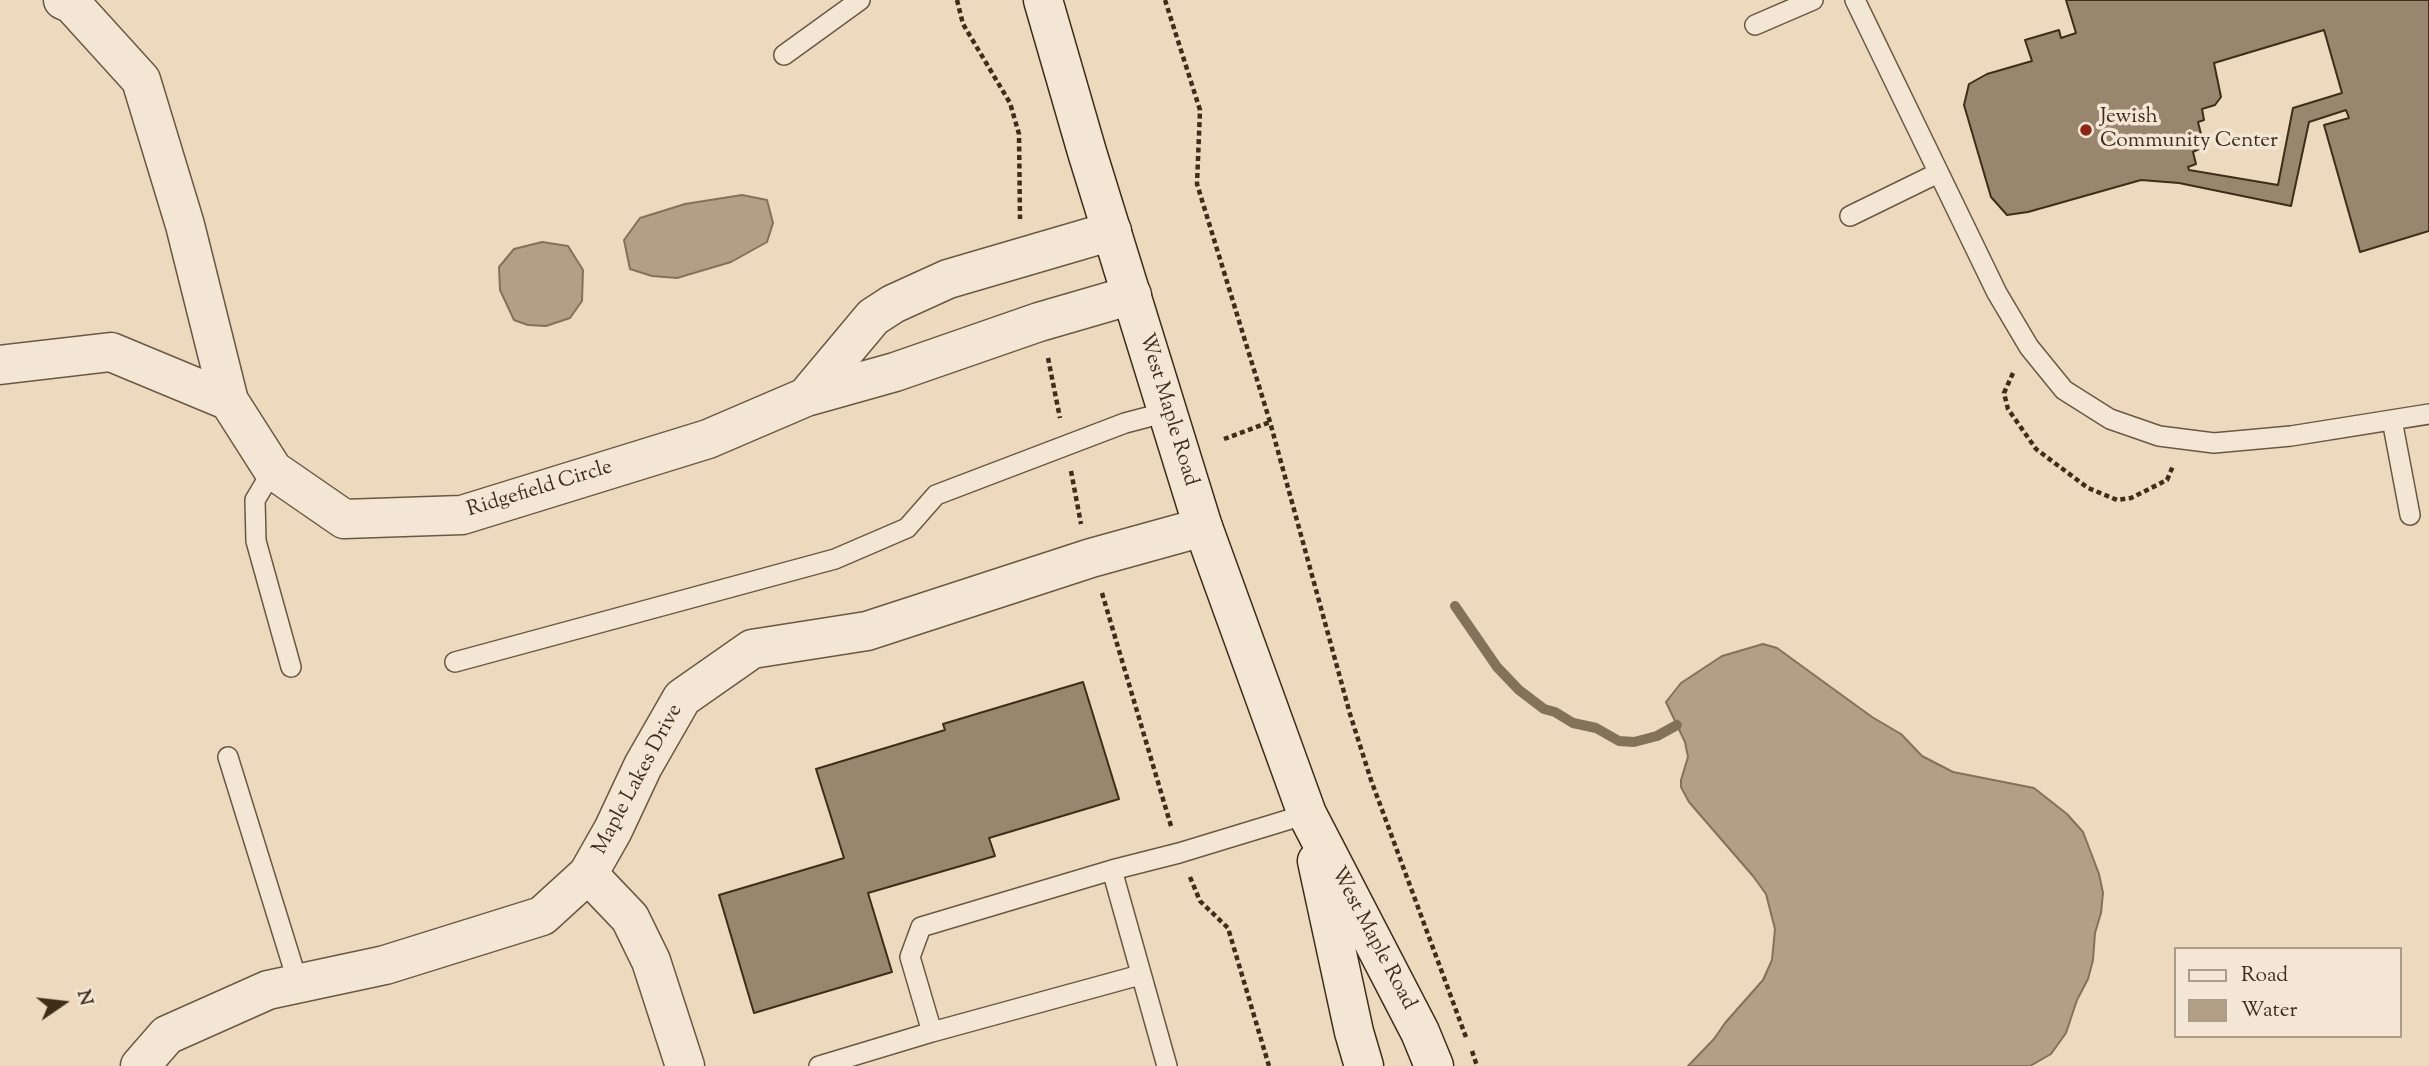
<!DOCTYPE html>
<html>
<head>
<meta charset="utf-8">
<style>
	body { margin:0 }
	#map { position:relative; width:2429px; height:1066px; overflow:hidden; background:#edd9be; font-family:"Sorts Mill Goudy",serif }
	canvas { display:block }
	.legend { position:absolute; left:2174px; top:947px; width:228px; height:91px; box-sizing:border-box; background:#f3e6d5; border:2px solid #ab9c8a; margin:0; padding:9px 12px; list-style:none; font-size:21px; color:#3e2d19 }
	.legend li { display:flex; align-items:center; gap:14px; height:35px }
	.legend b { width:35px; border:2px solid #ab9c8a }
	.north { position:absolute; left:28px; top:968px; width:70px; height:70px; -webkit-text-stroke:5px #f3e6d5; paint-order:stroke; rotate:76deg; font-size:19px; font-weight:700; line-height:28px; text-align:center; color:#3e2d19 }
	.north::after { content:''; display:block; margin:auto; width:24px; height:32px; background:#3e2d19; clip-path:polygon(50% 0,100% 100%,50% 72%,0 100%) }
</style>
</head>
<body>
<div id="map">
<canvas width="2429" height="1066"></canvas>
<ul class="legend">
<li><b style="height:9px;background:#f3e6d5"></b>Road</li>
<li><b style="height:19px;background:#b29f86"></b>Water</li>
</ul>
<div class="north">N</div>
</div>
<script>
const ctx = document.querySelector('canvas').getContext('2d');
ctx.lineJoin = 'round';
function fillPath(path, color) {
  ctx.fillStyle = color;
  ctx.fill(path, 'evenodd');
}
function shape(rows) {
  const path = new Path2D();
  for (const r of rows) {
    path.moveTo(r[0], r[1]);
    for (let i = 2; i < r.length; i += 2) path.lineTo(r[i], r[i + 1]);
  }
  return path;
}
function trace(path, color, width, dash) {
  ctx.strokeStyle = color;
  ctx.lineWidth = width;
  ctx.lineCap = dash ? 'butt' : 'round';
  ctx.setLineDash(dash || []);
  ctx.stroke(path);
}
function label(font, color, halo, rows, align = 'center') {
  ctx.font = font + ' "Sorts Mill Goudy",serif';
  ctx.lineWidth = 7;
  ctx.setLineDash([]);
  ctx.textBaseline = 'middle';
  ctx.strokeStyle = halo;
  ctx.fillStyle = color;
  for (const [text, x, y, turn = 0] of rows) {
    ctx.save();
    ctx.translate(x, y);
    ctx.rotate((+turn || 0) * Math.PI / 180);
    ctx.textAlign = isNaN(turn) ? turn : align;
    if (halo) ctx.strokeText(text, 0, 0);
    ctx.fillText(text, 0, 0);
    ctx.restore();
  }
}
const water = shape([
	[742,195,767,200,773,223,767,242,731,262,677,278,652,276,630,269,624,240,640,218,685,204,742,195],
	[542,242,568,246,583,270,582,301,570,318,546,326,528,325,514,320,500,290,499,267,514,249,542,242],
	[1763,644,1777,648,1872,717,1901,734,1922,756,1953,772,2034,788,2067,814,2083,832,2099,874,2103,893,2101,913,2095,933,2093,960,2088,979,2077,1000,2066,1033,2051,1054,2030,1066,1688,1066,1714,1039,1725,1023,1763,980,1772,960,1775,929,1766,894,1753,876,1689,802,1681,787,1681,780,1688,757,1685,742,1666,702,1681,683,1722,656,1763,644]
]);
const stream = shape([
	[1455,606,1497,667,1519,690,1544,709,1555,712,1573,723,1596,728,1619,741,1634,742,1657,736,1677,725]
]);
const building = shape([
	[2066,0,2429,0,2429,231,2360,252,2324,125,2349,118,2346,110,2309,122,2291,206,2179,183,2141,180,2028,212,2007,215,1991,197,1964,105,1969,84,1987,74,2032,61,2025,40,2059,30,2061,38,2076,33,2066,0],
	[2324,30,2342,93,2293,108,2278,185,2189,170,2188,167,2196,164,2193,152,2199,149,2196,136,2201,134,2198,122,2204,120,2202,109,2215,105,2221,97,2214,63,2324,30],
	[1083,682,1119,799,989,838,995,856,868,893,892,972,754,1013,719,895,844,858,816,769,945,730,943,724,1083,682]
]);
const path = shape([
	[957,0,963,24,1010,103,1019,134,1020,219],
	[1165,0,1200,110,1197,184,1270,422,1350,714,1371,780,1467,1040],
	[1048,358,1060,418],
	[2013,373,2004,393,2008,409,2036,449,2088,488,2117,500,2131,498,2167,480,2173,466],
	[1224,439,1270,422],
	[1071,471,1081,524],
	[1102,593,1171,826],
	[1190,877,1200,901,1228,928,1269,1066],
	[1472,1051,1477,1066]
]);
const service = shape([
	[1855,0,1997,293,2029,347,2064,390,2110,419,2159,436,2214,443,2291,436,2429,414],
	[1755,25,1813,0],
	[784,55,860,0],
	[1850,216,1938,173],
	[2392,420,2410,515],
	[273,470,255,500,256,541,291,667],
	[455,662,835,559,907,528,936,495,1125,423,1167,412],
	[228,757,298,983],
	[1112,870,1167,1066],
	[932,1032,1140,975],
	[819,1066,932,1032,910,957,921,927,1112,870,1179,853,1307,814]
]);
const minor = shape([
	[0,365,111,352,229,401,185,225,141,80,72,4,63,0],
	[806,397,873,317,893,304,948,279,1112,231],
	[229,401,273,470,344,519,462,515,708,439,806,397,895,372,1039,322,1132,295],
	[588,874,630,918,651,961,685,1066],
	[140,1066,167,1035,268,990,385,965,542,916,588,874,613,830,643,766,682,698,752,649,867,631,1091,558,1203,527]
]);
const secondary = shape([
	[1043,0,1087,152,1203,527,1307,814,1420,1032,1434,1066],
	[1317,861,1354,1032,1364,1066]
]);
const markers = [
	[2086,130,7,"#8f2418"]
];
const poiNames = [
	["Jewish",2100,118],
	["Community Center",2100,142]
];
const streetNames = [
	["West Maple Road",1167,410,73],
	["Ridgefield Circle",540,490,-17],
	["Maple Lakes Drive",639,780,-62],
	["West Maple Road",1372,939,62]
];
fillPath(water, '#b29f86');
trace(water, '#84715a', 2);
trace(stream, '#84715a', 10);
fillPath(building, '#99866f');
trace(building, '#3e2d19', 2);
trace(service, '#6a5842', 22);
trace(minor, '#6a5842', 41);
trace(secondary, '#3e2d19', 41);
trace(path, '#3e2d19', 4.5, [5, 3.5]);
trace(service, '#f3e6d5', 19);
trace(minor, '#f3e6d5', 38);
trace(secondary, '#f3e6d5', 38);
for (const [x, y, r, color] of markers) {
  const dot = new Path2D();
  dot.arc(x, y, r, 0, 2 * Math.PI);
  ctx.fillStyle = color;
  ctx.fill(dot);
  trace(dot, '#f3e6d5', 2.5);
}
label('21px', '#3e2d19', '#f3e6d5', poiNames, 'left');
label('21px', '#3e2d19', '#f3e6d5', streetNames);
</script>
</body>
</html>
